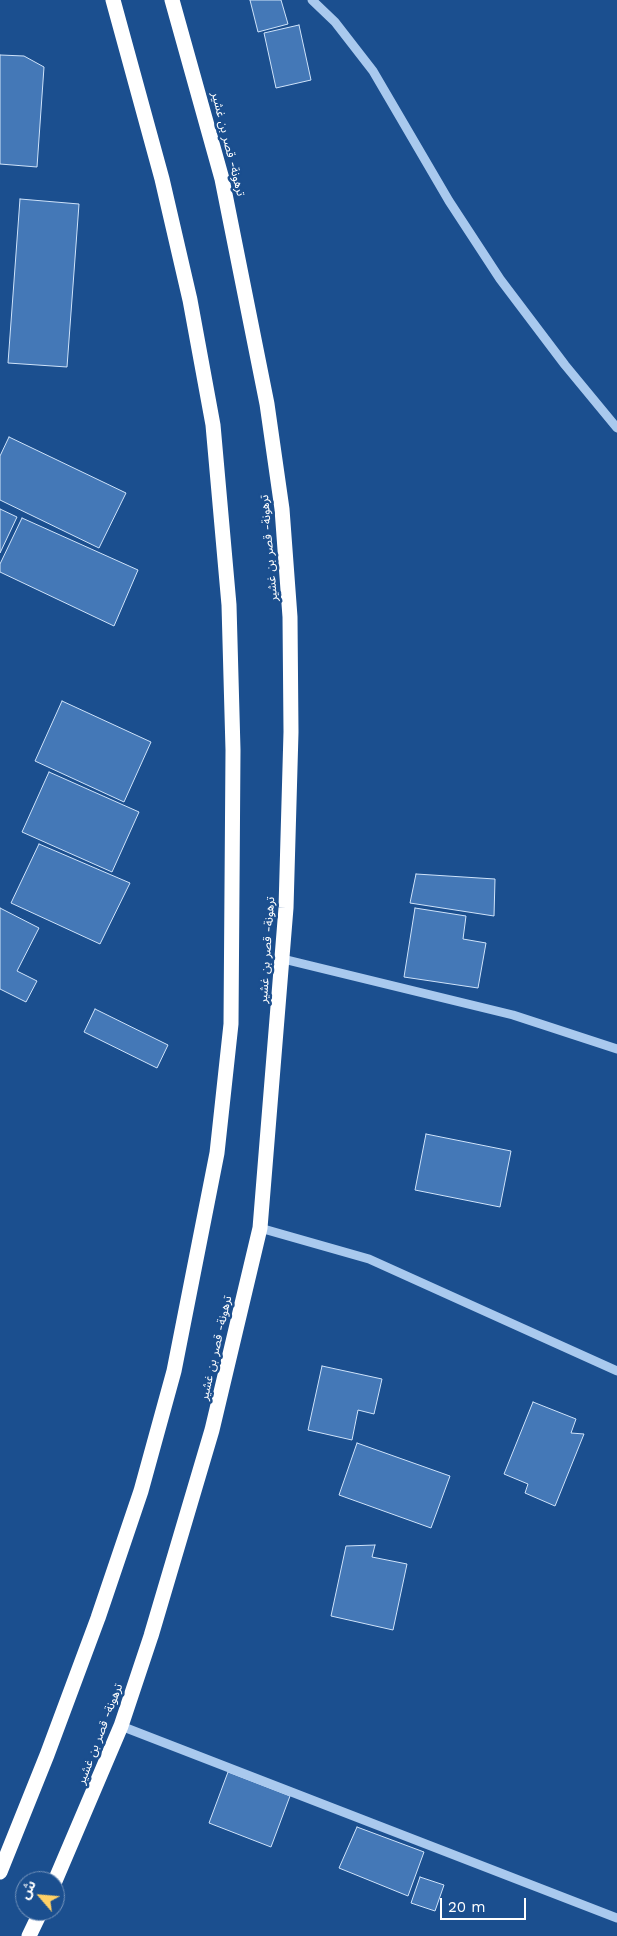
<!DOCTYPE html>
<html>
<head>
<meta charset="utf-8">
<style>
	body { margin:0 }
	#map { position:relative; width:617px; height:1936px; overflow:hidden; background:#1b4f8f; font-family:"Work Sans","Noto Sans Arabic",sans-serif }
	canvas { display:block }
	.north { position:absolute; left:15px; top:1871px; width:50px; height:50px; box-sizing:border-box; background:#1b4f8f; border:1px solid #7695bc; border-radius:50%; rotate:297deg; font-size:14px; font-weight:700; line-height:20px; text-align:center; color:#fff }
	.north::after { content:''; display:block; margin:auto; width:18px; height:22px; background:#ffd166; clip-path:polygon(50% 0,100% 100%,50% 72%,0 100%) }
	.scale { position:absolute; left:440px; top:1898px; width:86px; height:22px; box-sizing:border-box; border:2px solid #fff; border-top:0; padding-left:6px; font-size:15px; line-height:18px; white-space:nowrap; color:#fff; -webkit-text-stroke:4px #1b4f8f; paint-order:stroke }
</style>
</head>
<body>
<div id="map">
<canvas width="617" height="1936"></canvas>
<div class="north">ش</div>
<div class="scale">20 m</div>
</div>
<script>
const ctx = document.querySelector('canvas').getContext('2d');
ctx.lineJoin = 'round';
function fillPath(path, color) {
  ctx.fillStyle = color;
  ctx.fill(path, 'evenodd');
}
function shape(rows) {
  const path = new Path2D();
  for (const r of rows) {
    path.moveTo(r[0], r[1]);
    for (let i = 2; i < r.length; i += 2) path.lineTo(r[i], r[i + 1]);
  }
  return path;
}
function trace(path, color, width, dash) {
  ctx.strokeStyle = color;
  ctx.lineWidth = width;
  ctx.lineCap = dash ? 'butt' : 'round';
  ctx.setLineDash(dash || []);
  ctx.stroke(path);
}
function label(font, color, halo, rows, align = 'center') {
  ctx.font = font + ' "Work Sans","Noto Sans Arabic",sans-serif';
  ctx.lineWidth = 5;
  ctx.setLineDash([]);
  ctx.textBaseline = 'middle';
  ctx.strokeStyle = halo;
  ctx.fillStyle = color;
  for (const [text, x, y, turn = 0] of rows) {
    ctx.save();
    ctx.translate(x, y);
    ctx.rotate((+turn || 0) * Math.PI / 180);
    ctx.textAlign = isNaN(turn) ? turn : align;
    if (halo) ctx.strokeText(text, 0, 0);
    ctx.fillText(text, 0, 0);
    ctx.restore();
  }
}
const building = shape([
	[250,0,281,0,288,24,258,32,250,0],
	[299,25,311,80,276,88,264,33,299,25],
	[0,55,24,56,44,67,37,167,0,164,0,55],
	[20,199,79,204,67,367,8,363,20,199],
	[9,437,126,493,99,548,0,500,0,456,9,437],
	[0,509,17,517,0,553,0,509],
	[22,518,138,570,114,626,0,572,0,564,22,518],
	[62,701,151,742,124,802,35,761,62,701],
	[49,772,139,812,112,872,22,832,49,772],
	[39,844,130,883,100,944,11,903,39,844],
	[416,874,495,879,494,916,410,903,416,874],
	[0,908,39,928,17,971,37,981,26,1002,0,989,0,908],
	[415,908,466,916,463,939,486,943,478,988,404,977,415,908],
	[95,1009,168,1045,157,1068,84,1032,95,1009],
	[426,1134,511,1151,500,1207,415,1190,426,1134],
	[322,1366,382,1379,374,1414,358,1410,352,1440,308,1430,322,1366],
	[533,1402,576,1419,571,1433,584,1434,555,1506,525,1493,528,1484,504,1474,533,1402],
	[357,1443,450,1476,431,1528,339,1495,357,1443],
	[375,1545,372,1557,407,1564,393,1630,331,1616,346,1546,375,1545],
	[228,1772,290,1796,271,1847,209,1823,228,1772],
	[357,1827,424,1852,408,1896,339,1868,357,1827],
	[420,1877,444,1885,435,1911,411,1903,420,1877]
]);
const minor = shape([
	[312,0,335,22,373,71,449,201,500,279,565,365,617,428],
	[283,959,513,1015,617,1049],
	[260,1228,369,1259,617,1371],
	[121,1726,617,1918]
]);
const highway = shape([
	[0,1872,47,1755,98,1618,141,1491,174,1371,217,1153,231,1024,233,750,229,605,213,425,190,300,162,179,113,0],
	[55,1881,121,1726,151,1636,212,1430,260,1228,286,908,291,732,290,617,282,509,267,404,222,179,172,0],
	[29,1936,41,1911]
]);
const streetNames = [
	["ترهونة- قصر بن غشير",228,144,76],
	["ترهونة- قصر بن غشير",269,548,-95],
	["ترهونة- قصر بن غشير",267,950,-86],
	["ترهونة- قصر بن غشير",216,1348,-77],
	["ترهونة- قصر بن غشير",100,1734,-69]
];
fillPath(building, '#4478b7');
trace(building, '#cfe3fa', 1);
trace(minor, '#a9c9ee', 9);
trace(highway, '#fff', 15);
label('12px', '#fff', '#1b4f8f', streetNames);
</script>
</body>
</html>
